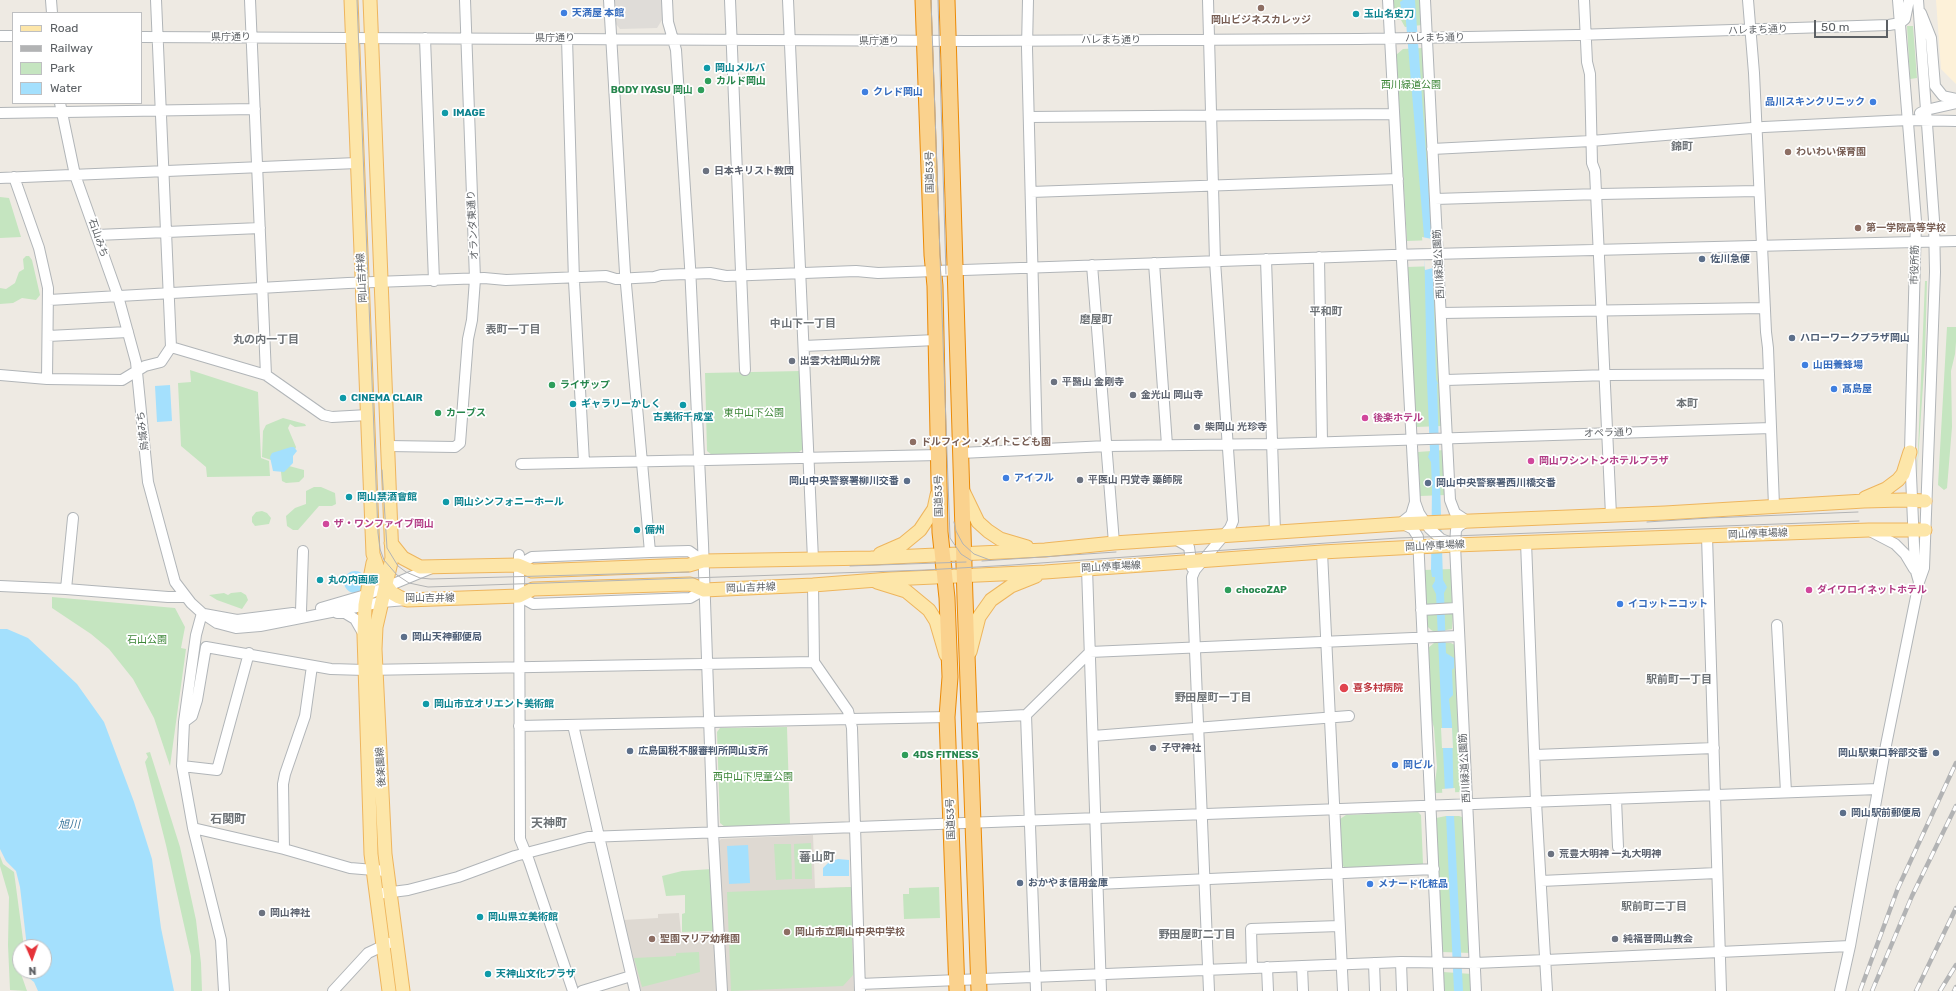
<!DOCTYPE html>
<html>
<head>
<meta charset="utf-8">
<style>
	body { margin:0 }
	#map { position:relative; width:1956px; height:991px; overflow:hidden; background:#eeeae3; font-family:Rubik,sans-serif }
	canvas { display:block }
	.legend { position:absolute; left:12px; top:12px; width:130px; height:92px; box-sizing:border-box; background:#fff; border:1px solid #bebfc1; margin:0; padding:5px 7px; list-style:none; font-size:12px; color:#5c6064 }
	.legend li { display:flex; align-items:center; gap:8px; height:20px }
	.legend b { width:20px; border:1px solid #bebfc1 }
	.north { position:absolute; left:12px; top:939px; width:40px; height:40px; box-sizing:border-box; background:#fff; border:1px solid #bebfc1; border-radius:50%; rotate:178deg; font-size:11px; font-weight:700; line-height:16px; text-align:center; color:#5c6064 }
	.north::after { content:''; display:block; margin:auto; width:14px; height:18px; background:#e53339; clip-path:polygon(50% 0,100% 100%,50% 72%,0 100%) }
	.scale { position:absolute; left:1814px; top:20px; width:74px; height:18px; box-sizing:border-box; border:2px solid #5c6064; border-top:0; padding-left:5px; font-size:12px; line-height:14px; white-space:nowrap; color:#5c6064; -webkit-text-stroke:3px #fff; paint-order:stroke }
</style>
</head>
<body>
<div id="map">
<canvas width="1956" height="991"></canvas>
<ul class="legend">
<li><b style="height:5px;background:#fde6a9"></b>Road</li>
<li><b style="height:5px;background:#b2b3b4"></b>Railway</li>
<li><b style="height:11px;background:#c5e5c0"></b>Park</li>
<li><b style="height:11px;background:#a4e0fd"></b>Water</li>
</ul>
<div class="north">N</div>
<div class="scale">50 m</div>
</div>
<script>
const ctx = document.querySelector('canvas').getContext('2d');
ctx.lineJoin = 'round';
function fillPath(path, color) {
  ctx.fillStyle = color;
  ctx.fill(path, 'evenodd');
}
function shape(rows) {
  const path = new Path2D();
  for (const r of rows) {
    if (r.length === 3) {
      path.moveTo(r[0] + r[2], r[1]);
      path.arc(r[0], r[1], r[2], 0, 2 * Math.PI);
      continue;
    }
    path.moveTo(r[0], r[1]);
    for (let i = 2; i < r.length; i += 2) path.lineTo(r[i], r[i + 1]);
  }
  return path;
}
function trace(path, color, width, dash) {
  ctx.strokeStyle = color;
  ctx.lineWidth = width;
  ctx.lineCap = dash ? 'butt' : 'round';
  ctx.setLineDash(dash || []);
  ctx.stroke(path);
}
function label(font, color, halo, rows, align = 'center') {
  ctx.font = font + ' Rubik,"Noto Sans JP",sans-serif';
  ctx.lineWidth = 3.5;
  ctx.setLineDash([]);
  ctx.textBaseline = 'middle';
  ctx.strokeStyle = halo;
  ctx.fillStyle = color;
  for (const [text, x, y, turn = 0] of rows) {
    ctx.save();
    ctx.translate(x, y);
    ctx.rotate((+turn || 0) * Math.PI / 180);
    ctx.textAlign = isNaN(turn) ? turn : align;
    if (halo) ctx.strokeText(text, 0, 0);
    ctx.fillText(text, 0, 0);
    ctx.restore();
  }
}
const commercial = shape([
	[1936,0,1956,0,1956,84,1941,69]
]);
const industrial = shape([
	[615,0,662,0,662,20,657,28,620,29,616,24]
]);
const education = shape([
	[813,835,815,888,851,887,854,991,726,991,718,842,721,839],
	[679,913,681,933,714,932,718,991,641,991,623,920,658,918,658,914]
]);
const green = shape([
	[1393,0,1421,0,1422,25,1405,27,1401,20,1394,20],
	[1907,26,1913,26,1917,78,1910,79],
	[1422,48,1434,240,1407,241,1396,55,1403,49],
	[0,197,9,198,21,237,0,238],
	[26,256,29,256,32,260,40,295,36,300,22,298,13,303,0,304,0,288,6,289,15,283,19,272,24,269,23,259],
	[1436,266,1442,426,1416,427,1407,267],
	[1925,281,1927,281,1925,355,1917,475],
	[1947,327,1956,327,1956,342,1955,354,1951,371,1952,427,1947,488,1944,490,1938,485],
	[190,370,258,392,261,458,269,461,270,476,207,477,206,467,181,446,178,383,191,382],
	[801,371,803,449,799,452,712,455,707,451,705,373],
	[283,418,305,424,306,426,295,427,290,424,288,428,296,447,289,466,304,470,304,477,299,482,286,483,282,481,280,463,262,457,263,431,266,425],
	[1444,450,1446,495,1420,496,1418,452],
	[314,487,321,487,335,493,336,504,332,506,319,506,298,530,293,530,287,526,286,516,295,508,306,504,306,491],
	[262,511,267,513,271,518,269,524,255,526,252,522,252,517,256,512],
	[1451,569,1452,605,1426,605,1424,570],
	[241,592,246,595,248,600,242,609,217,600,209,595,224,593,228,595,231,593],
	[52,597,175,608,185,627,181,648,186,649,170,766,154,718,133,679,109,649,91,634,52,608],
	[1427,613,1453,613,1452,629,1435,632,1431,630,1427,626],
	[1434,643,1451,643,1455,645,1461,792,1436,793,1434,791,1437,767,1434,728,1430,713,1428,652,1428,648],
	[787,727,790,824,725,827,720,823,717,732,720,728],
	[150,752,180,847,196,920,201,963,202,991,191,991,191,956,166,845,145,762,148,757,146,753],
	[1418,812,1421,815,1423,864,1421,866,1347,870,1342,865,1340,819,1346,815],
	[1446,816,1459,816,1465,818,1471,953,1442,952,1436,818],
	[811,843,812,879,795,879,794,844],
	[774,844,791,844,792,879,776,880],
	[0,856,3,864,14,872,24,947,20,947,20,971,27,991,10,990,8,945,9,897,0,866],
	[712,869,714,931,682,932,682,914,685,913,685,895,666,896,662,876,682,871],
	[851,887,853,975,843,986,731,991,727,892],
	[939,887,940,918,904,919,903,894,909,894,909,888],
	[699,952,700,972,642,987,634,958,676,956,676,953],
	[1443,972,1472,974,1473,991,1444,991]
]);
const water = shape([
	[1403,0,1415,0,1432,238,1436,379,1438,384,1437,384,1443,580,1447,587,1444,593,1446,653,1454,658,1454,668,1452,670,1453,695,1449,699,1452,724,1454,816,1463,991,1454,991,1436,594,1432,586,1435,581,1435,577,1432,577,1431,570,1432,488,1431,462,1428,457,1430,451,1427,383,1424,236,1405,10,1401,8,1400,2],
	[170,385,172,421,157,422,155,386],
	[291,447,294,447,297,451,293,456,293,463,284,472,273,471,270,457,272,453],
	[355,582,11],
	[0,629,7,629,28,638,77,684,104,722,134,802,152,859,161,928,174,991,38,991,34,982,25,975,24,971,44,971,44,947,27,947,20,887,16,871,6,861,0,849],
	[748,845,750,883,729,884,727,846],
	[838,859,849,860,849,876,823,876,823,868,829,862]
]);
const pier = shape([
	[1422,237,1432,239,1433,268,1425,270],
	[1441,728,1452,728,1453,748,1442,748],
	[1455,788,1456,816,1444,816,1442,789]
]);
const minor = shape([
	[51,0,52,13],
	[250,0,266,375],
	[609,0,625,273,650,552],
	[667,0,668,22,676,50,690,266,703,543,713,833,722,991],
	[730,0,745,370],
	[788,0,813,559],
	[1028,0,1027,48,1037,449],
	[1208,0,1215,261,1233,521,1230,528,1195,570,1192,577,1209,991],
	[1388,0,1415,502,1411,515,1401,523],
	[1425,0,1450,500,1455,513,1467,521],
	[1584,0,1587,62,1590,74,1592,163,1595,171,1611,515],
	[1748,0,1754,73,1766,332,1768,348,1774,506],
	[1898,0,1916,221,1910,452,1915,568,1919,582],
	[1921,13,1931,38,1935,86,1943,96,1956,99],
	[0,36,13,36],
	[141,37,969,41,1359,39,1576,35,1889,25,1900,23,1905,19,1909,0],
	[425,38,434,281],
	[567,38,574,281,584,462],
	[60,103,75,175,118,296,136,362,148,482,175,582,191,603,202,613,217,623,236,628,260,626,382,602,406,600],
	[0,113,255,109],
	[1920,113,1926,110,1956,103],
	[1029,117,1394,114],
	[1432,149,1591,141,1764,127,1908,120,1956,121],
	[14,177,39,248,48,288,47,379],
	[0,178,357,163],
	[1031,192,1398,179],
	[1435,199,1600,194,1758,191],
	[97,235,260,228],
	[1319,257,1322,442],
	[1266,259,1275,532],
	[1154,263,1167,445],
	[1092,265,1114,543],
	[49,300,348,283,484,278,506,280,606,276,616,279,654,277,661,275,710,273,726,276,856,271,878,273,1392,255,1956,241],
	[1442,313,1765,308],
	[48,336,128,332],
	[804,346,936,340],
	[171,347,266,375,323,415,332,417,368,415],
	[0,375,47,379,122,380,145,366,161,362,171,347,156,0],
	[1446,380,1609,375,1769,374],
	[388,446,455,447,460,443,468,339,472,320,475,279,465,0],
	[961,453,1107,446,1273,444,1771,428],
	[521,464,939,455],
	[1415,502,1419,513,1429,528,1441,539,1454,544],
	[1467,521,1459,526,1456,530,1455,545,1476,991],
	[1401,523,1413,529,1418,537,1439,991],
	[1870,531,1895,544,1905,554,1914,569],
	[1707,536,1721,991],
	[1175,539,1189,547,1192,568],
	[1526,542,1536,802,1547,991],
	[1322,552,1343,991],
	[519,555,520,839,529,861,573,991],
	[518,565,532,557,650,552,689,551,703,561],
	[1087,568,1101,991],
	[813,585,814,662,848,711,852,728,860,991],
	[0,586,66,589,168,597,186,597],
	[66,589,73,518],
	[519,596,533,604,690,598,704,590],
	[321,608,369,594,432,568],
	[1421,610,1457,608],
	[301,611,303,551],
	[202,613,196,635,184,722,182,766,193,828,221,940,224,991],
	[337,613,345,613,355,619,363,633],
	[204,614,237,620,293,613],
	[1777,625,1786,792],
	[1026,715,1036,991],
	[970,718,1026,715,1090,652,1459,636],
	[184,722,192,716,197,700,206,647,331,669,365,670,814,662],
	[573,725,635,991],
	[519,726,947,717],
	[1093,736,1349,716],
	[1535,755,1714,748],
	[182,766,217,770,249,653],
	[1616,799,1618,847],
	[193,828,284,849,350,868,386,871],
	[284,849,283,784,285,774,305,716,312,666],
	[1541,881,1717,873],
	[1097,884,1434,869],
	[376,894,408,890,458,877,515,856,588,837,1878,789],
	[1401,962,1402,991],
	[1374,963,1375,991],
	[1302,966,1303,991],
	[1267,967,1268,991],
	[1252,968,1251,929,1339,926],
	[860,984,1401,962,1475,963,1546,960,1850,946],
	[333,991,368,953,389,943],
	[582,991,631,976],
	[1840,991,1850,946,1886,745,1919,582,1924,568,1935,272,1934,220,1918,0]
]);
const major = shape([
	[351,0,373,554,381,578,392,593,399,597,407,600,519,596,533,589,690,584,704,590,813,585,890,579,1045,572,1322,552,1455,545,1869,530,1925,530],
	[370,0,392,558,376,627,375,649,385,854,403,991],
	[963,491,978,522,988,531,1000,539,1027,547],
	[1865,498,1886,489,1898,480,1903,474,1910,452],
	[391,543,403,558,420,567,518,565,532,571,689,565,703,561,871,558,1045,550,1114,543,1398,524,1665,513,1864,501,1904,500,1925,501],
	[880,554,903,544,920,530,934,509,937,495],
	[373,563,365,605,364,635,371,854,389,991],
	[877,582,906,591,929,610,936,621,946,655],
	[970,652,979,617,991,600,1011,586,1036,576]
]);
const highway = shape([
	[923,0,932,255,935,286,940,532,947,598,950,677,947,717,957,991],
	[947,0,965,598,979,991]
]);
const tram = shape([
	[357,0,378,533,380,549,384,560,397,575,409,583,428,587,925,570,1012,565,1398,538,1859,521],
	[931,0,950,538,961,554,972,561],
	[938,0,946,274],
	[382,470,387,548,398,566,406,572,420,578,431,579,689,572],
	[954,522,956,531,963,544,974,554,990,560],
	[1647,522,1709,518,1858,512],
	[982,561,1116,552],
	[850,566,966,562]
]);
const rail = shape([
	[1860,991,1898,888,1956,763],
	[1872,991,1912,896,1956,806],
	[1916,991,1956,908],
	[1940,991,1956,965],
	[1954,991,1956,987]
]);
const markers = [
	[1261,8,4,"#8d6e63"],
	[564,13,4,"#3f7fe0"],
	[1356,14,4,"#0f9aa8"],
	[707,68,4,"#0f9aa8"],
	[708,81,4,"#2e9e5b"],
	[701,90,4,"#2e9e5b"],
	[865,92,4,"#3f7fe0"],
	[1873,102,4,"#3f7fe0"],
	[445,113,4,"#0f9aa8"],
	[1788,152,4,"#8d6e63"],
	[706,171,4,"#6b7280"],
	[1858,228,4,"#8d6e63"],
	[1702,259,4,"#5c6f8a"],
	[1792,338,4,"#5c6f8a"],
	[792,361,4,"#6b7280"],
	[1805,365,4,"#3f7fe0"],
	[1054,382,4,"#6b7280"],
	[552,385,4,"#2e9e5b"],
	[1834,389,4,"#3f7fe0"],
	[1133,395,4,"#6b7280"],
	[343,398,4,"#0f9aa8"],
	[573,404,4,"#0f9aa8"],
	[683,405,4,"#0f9aa8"],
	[438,413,4,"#2e9e5b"],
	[1365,418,4,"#d1479c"],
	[1197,427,4,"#6b7280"],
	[913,442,4,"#8d6e63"],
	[1531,461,4,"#d1479c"],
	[1006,478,4,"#3f7fe0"],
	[1080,480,4,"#6b7280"],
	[907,481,4,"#5c6f8a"],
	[1428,483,4,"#5c6f8a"],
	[349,497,4,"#0f9aa8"],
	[446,502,4,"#0f9aa8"],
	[326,524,4,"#d1479c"],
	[637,530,4,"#0f9aa8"],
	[320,580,4,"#0f9aa8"],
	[1228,590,4,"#2e9e5b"],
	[1809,590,4,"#d1479c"],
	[1620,604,4,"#3f7fe0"],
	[404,637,4,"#5c6f8a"],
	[1344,688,5,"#e0444e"],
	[426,704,4,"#0f9aa8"],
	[1153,748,4,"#6b7280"],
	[630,751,4,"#5c6f8a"],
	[1936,753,4,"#5c6f8a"],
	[905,755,4,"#2e9e5b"],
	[1395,765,4,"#3f7fe0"],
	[1843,813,4,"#5c6f8a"],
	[1551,854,4,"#6b7280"],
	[1020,883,4,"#5c6f8a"],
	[1370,884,4,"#3f7fe0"],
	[262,913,4,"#6b7280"],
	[480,917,4,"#0f9aa8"],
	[787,932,4,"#8d6e63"],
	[652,939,4,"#8d6e63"],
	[1615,939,4,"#6b7280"],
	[488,974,4,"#0f9aa8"]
];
const shopNames = [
	["天満屋 本館",572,13],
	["クレド岡山",873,92],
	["品川スキンクリニック",1865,102,"right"],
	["山田養蜂場",1813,365],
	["髙島屋",1842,389],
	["アイフル",1014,478],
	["イコットニコット",1628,604],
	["岡ビル",1403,765],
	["メナード化粧品",1378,884]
];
const cultureNames = [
	["玉山名史刀",1364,14],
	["岡山メルパ",715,68],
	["IMAGE",453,113],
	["CINEMA CLAIR",351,398],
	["ギャラリーかしく",581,404],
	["古美術千成堂",683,417,"center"],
	["岡山禁酒會館",357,497],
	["岡山シンフォニーホール",454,502],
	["備州",645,530],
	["丸の内画廊",328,580],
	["岡山市立オリエント美術館",434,704],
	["岡山県立美術館",488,917],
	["天神山文化プラザ",496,974]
];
const educationNames = [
	["岡山ビジネスカレッジ",1261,20,"center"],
	["わいわい保育園",1796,152],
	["第一学院高等学校",1866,228],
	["ドルフィン・メイトこども園",921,442],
	["岡山市立岡山中央中学校",795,932],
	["聖園マリア幼稚園",660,939]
];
const streetNames = [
	["ハレまち通り",1758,30,-2],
	["県庁通り",231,37],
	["県庁通り",555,38],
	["ハレまち通り",1435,38,-1],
	["ハレまち通り",1111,40],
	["県庁通り",879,41],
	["国道53号",930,172,-91],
	["オランダ東通り",473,225,-93],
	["石山みち",98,238,71],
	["西川緑道公園筋",1439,264,-93],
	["市役所筋",1915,265,-89],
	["岡山吉井線",362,278,-93],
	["烏城みち",143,431,-97],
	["オペラ通り",1609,433,-2],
	["国道53号",939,496,-91],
	["岡山停車場線",1758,534,-2],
	["岡山停車場線",1435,546,-3],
	["岡山停車場線",1111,567,-3],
	["岡山吉井線",751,588,-2],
	["岡山吉井線",430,598],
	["後楽園線",381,767,-93],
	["西川緑道公園筋",1465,768,-93],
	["国道53号",951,819,-92]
];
const leisureNames = [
	["カルド岡山",716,81],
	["BODY IYASU 岡山",693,90,"right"],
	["ライザップ",560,385],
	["カーブス",446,413],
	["chocoZAP",1236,590],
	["4DS FITNESS",913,755]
];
const parkNames = [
	["西川緑道公園",1411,85],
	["東中山下公園",754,413],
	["石山公園",147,640],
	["西中山下児童公園",753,777]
];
const worshipNames = [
	["日本キリスト教団",714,171],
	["出雲大社岡山分院",800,361],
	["平醫山 金剛寺",1062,382],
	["金光山 岡山寺",1141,395],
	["柴岡山 光珍寺",1205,427],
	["平医山 円覚寺 藥師院",1088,480],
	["子守神社",1161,748],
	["荒豊大明神 一丸大明神",1559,854],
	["岡山神社",270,913],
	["純福音岡山教会",1623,939]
];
const serviceNames = [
	["佐川急便",1710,259],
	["ハローワークプラザ岡山",1800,338],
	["岡山中央警察署柳川交番",899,481,"right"],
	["岡山中央警察署西川橋交番",1436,483],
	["岡山天神郵便局",412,637],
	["広島国税不服審判所岡山支所",638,751],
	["岡山駅東口幹部交番",1928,753,"right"],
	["岡山駅前郵便局",1851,813],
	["おかやま信用金庫",1028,883]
];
const hotelNames = [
	["後楽ホテル",1373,418],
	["岡山ワシントンホテルプラザ",1539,461],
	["ザ・ワンファイブ岡山",334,524],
	["ダイワロイネットホテル",1817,590]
];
const healthNames = [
	["喜多村病院",1353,688]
];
const neighbourhoodNames = [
	["錦町",1682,147],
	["平和町",1326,312],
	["磨屋町",1096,320],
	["中山下一丁目",803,324],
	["表町一丁目",513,330],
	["丸の内一丁目",266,340],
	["本町",1687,404],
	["駅前町一丁目",1679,680],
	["野田屋町一丁目",1213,698],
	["駅前町二丁目",1654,907],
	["野田屋町二丁目",1197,935]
];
const waterNames = [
	["旭川",69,825]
];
const quarterNames = [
	["石関町",228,820],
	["天神町",549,824],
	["蕃山町",817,858]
];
fillPath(commercial, '#fdf1d9');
fillPath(industrial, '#dfdcd8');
fillPath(education, '#ded9d2');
fillPath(green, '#c5e5c0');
fillPath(water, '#a4e0fd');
fillPath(pier, '#eeeae3');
trace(minor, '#b1b5b8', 12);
trace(major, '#eeb55d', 15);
trace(highway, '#eb8a06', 17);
trace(minor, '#fff', 10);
trace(major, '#fde6a9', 13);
trace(highway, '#fad28e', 15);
trace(tram, '#b2b3b4', 1);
trace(rail, '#b2b3b4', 4.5);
trace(rail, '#fff', 3, [9]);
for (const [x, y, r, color] of markers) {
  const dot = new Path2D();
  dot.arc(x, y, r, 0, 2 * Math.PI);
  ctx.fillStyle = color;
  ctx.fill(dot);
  trace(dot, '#fff', 1.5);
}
label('bold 10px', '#366cbe', '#fff', shopNames, 'left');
label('bold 10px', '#0d838f', '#fff', cultureNames, 'left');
label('bold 10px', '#785e54', '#fff', educationNames, 'left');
label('10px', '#5c6064', '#fff', streetNames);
label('bold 10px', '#27864d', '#fff', leisureNames, 'left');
label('10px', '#3d8638', '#fff', parkNames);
label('bold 10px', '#5b616d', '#fff', worshipNames, 'left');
label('bold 10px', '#4e5e75', '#fff', serviceNames, 'left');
label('bold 10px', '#b23c85', '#fff', hotelNames, 'left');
label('bold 10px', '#be3a42', '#fff', healthNames, 'left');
label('bold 11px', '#6d7276', '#fff', neighbourhoodNames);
label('italic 11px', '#3c779d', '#fff', waterNames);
label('bold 12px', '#6d7276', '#fff', quarterNames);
</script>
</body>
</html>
